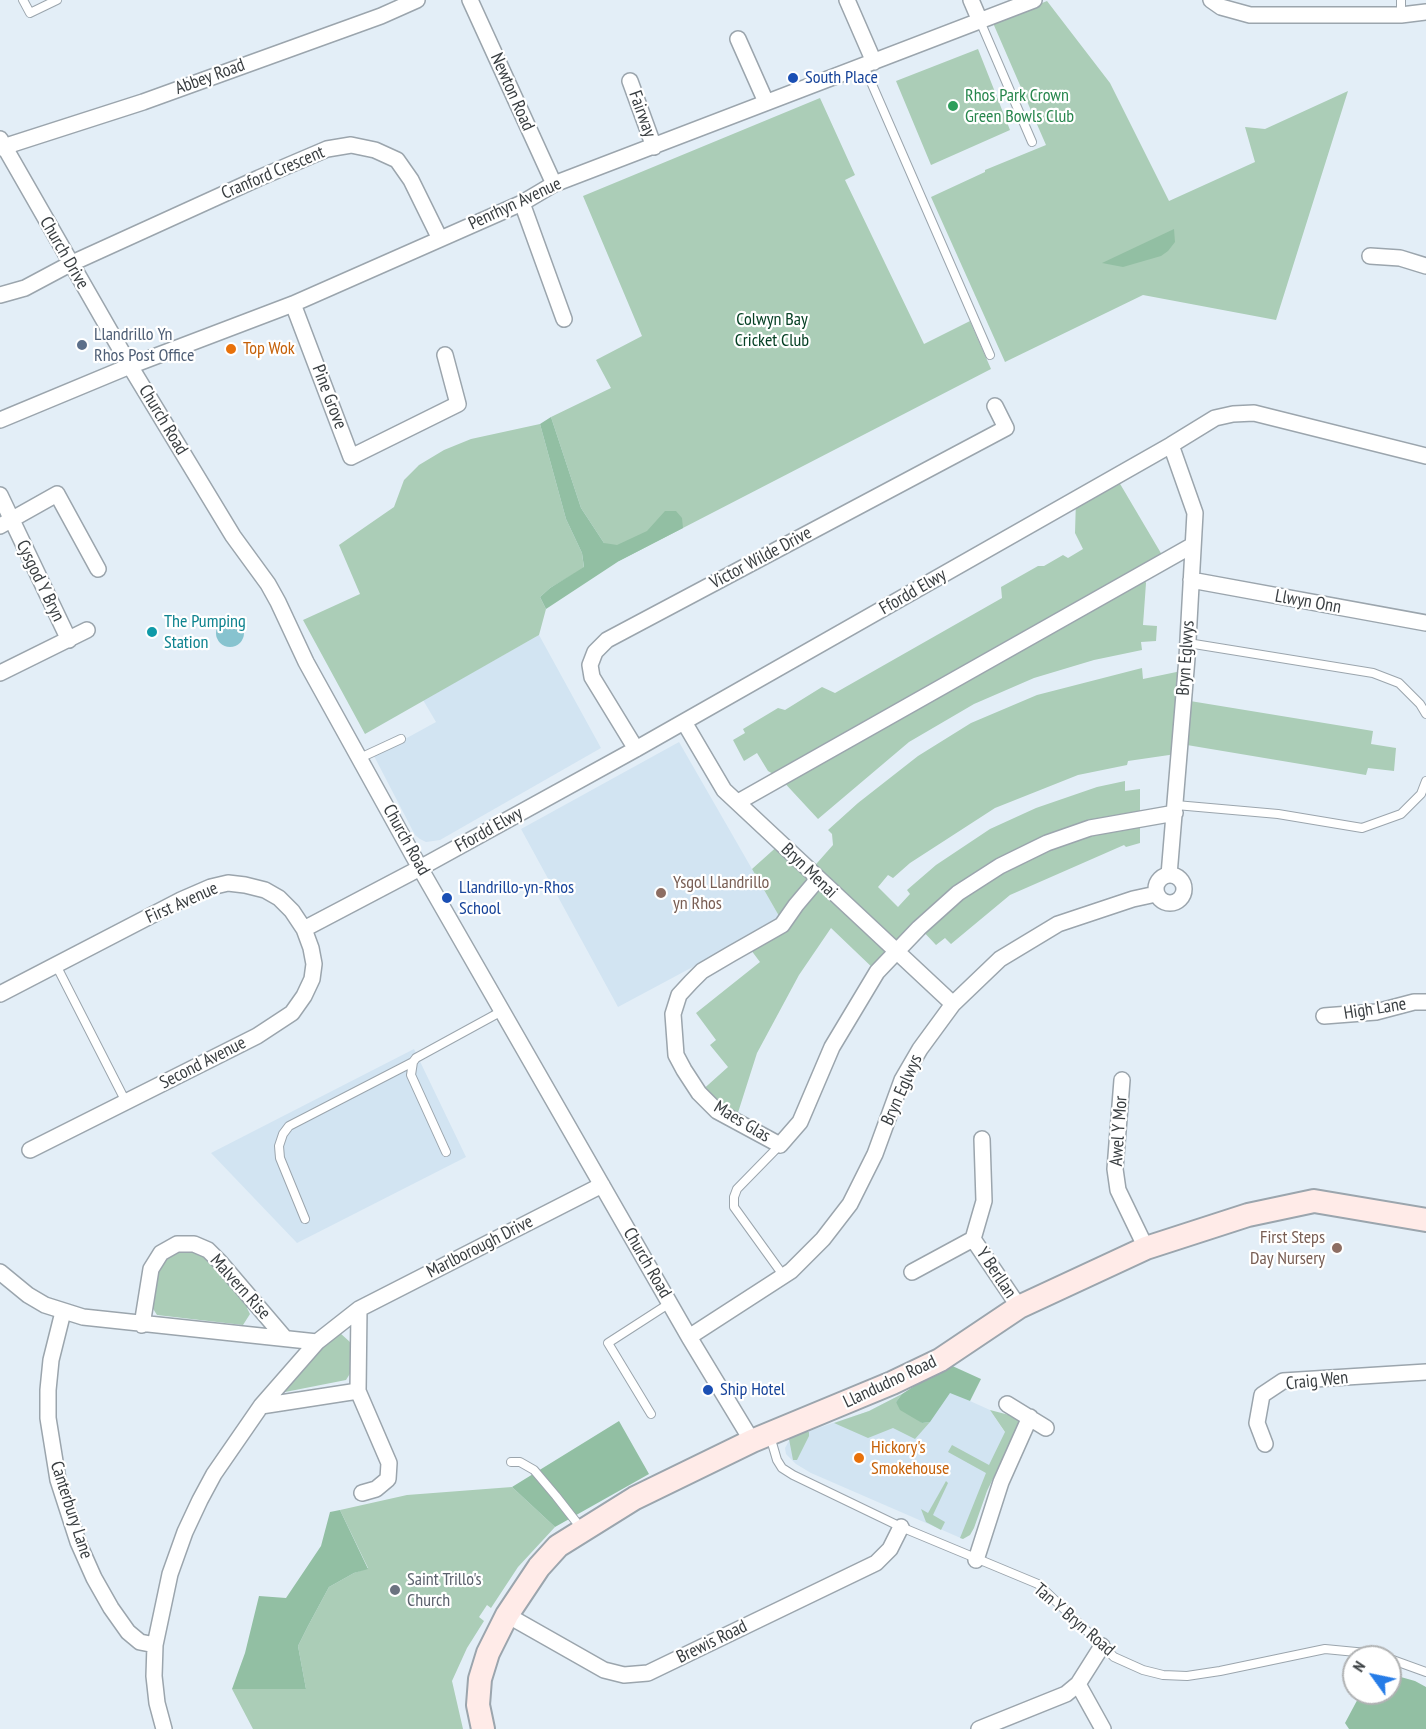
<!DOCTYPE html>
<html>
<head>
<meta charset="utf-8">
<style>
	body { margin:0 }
	#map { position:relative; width:1426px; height:1729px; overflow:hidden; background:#e3eef7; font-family:"PT Sans Narrow",sans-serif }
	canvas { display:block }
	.north { position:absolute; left:1342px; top:1645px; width:60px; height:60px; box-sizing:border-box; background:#fff; border:2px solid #b0b2b3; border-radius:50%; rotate:303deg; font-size:16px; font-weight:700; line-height:24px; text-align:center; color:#393e41 }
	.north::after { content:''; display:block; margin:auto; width:21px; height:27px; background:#267ce7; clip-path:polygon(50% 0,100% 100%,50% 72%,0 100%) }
</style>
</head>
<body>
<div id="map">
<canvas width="1426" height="1729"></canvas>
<div class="north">N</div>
</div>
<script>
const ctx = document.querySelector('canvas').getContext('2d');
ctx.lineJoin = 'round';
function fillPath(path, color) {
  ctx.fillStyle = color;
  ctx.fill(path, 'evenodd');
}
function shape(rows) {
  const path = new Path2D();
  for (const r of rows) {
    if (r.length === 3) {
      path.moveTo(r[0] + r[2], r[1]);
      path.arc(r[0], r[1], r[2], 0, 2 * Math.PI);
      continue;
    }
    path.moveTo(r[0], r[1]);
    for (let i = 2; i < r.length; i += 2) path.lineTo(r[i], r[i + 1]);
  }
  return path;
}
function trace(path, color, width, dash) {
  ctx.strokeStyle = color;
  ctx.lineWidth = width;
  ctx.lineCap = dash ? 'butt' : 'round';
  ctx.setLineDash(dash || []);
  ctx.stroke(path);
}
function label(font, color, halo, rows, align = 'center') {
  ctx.font = font + ' "PT Sans Narrow",sans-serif';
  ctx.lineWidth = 4.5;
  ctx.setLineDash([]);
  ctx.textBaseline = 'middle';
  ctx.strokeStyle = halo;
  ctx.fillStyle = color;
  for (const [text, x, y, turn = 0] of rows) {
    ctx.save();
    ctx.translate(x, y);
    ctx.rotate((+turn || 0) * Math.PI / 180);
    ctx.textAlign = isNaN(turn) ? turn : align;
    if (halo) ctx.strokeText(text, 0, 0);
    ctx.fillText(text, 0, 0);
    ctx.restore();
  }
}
const built = shape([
	[539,635,601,748,440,840,426,842,420,839,415,835,374,756,436,722,423,700],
	[679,742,779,916,775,923,618,1007,521,829],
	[414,1049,466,1157,297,1243,211,1153],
	[950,1392,990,1410,1008,1437,963,1539,811,1473,796,1464,786,1454,785,1448,791,1437,869,1411,902,1394]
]);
const green = shape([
	[1047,1,1110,83,1169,201,1255,162,1245,127,1265,129,1348,91,1276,320,1143,295,1005,362,931,197,985,172,985,170,1046,145,993,23],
	[978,49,1010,130,931,165,896,81],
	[820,98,855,175,845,180,924,344,970,321,991,369,619,561,604,543,581,508,551,417,611,388,596,360,642,336,583,196],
	[540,424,566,519,582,553,584,568,550,588,540,597,546,609,539,635,365,734,303,620,360,594,339,545,394,507,404,480,419,465,444,450,471,439],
	[1116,477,1165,560,1142,574,1146,583,1143,625,1157,626,1156,641,1141,642,1142,650,1094,660,1034,678,974,704,909,742,818,819,780,778,768,771,757,753,744,761,733,740,745,733,743,729,778,708,785,710,822,687,835,693,1002,598,1001,587,1038,566,1044,566,1063,555,1068,558,1083,549,1075,533,1076,499],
	[1142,668,1143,679,1186,670,1184,700,1373,731,1371,744,1396,748,1394,771,1368,768,1366,775,1181,744,1176,754,1128,761,1127,765,1078,775,995,808,910,863,893,878,888,875,878,887,898,907,910,894,907,890,936,865,990,829,1036,808,1097,787,1125,781,1125,791,1140,789,1140,843,1126,847,1124,845,1010,895,951,944,945,938,936,945,920,928,877,972,831,928,799,975,757,1053,735,1122,699,1093,728,1067,710,1045,716,1040,696,1013,760,962,751,950,782,925,779,916,752,869,781,843,810,871,833,845,832,834,828,830,858,803,918,756,971,723,1037,695],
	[187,1250,202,1255,250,1305,247,1308,250,1314,243,1325,157,1315,152,1307,159,1264,171,1253],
	[340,1333,350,1342,351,1372,346,1380,280,1393,325,1345],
	[902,1394,896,1402,922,1423,930,1422,915,1439,893,1428,868,1438,834,1423,869,1411],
	[990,1410,1013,1416,1020,1423,987,1491,974,1528,970,1535,963,1539,960,1538,986,1473,948,1452,952,1445,989,1465,1005,1432],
	[805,1432,809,1432,809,1436,797,1460,793,1460,789,1439],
	[946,1481,948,1483,933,1515,945,1522,941,1530,926,1522,921,1509,928,1513],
	[512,1487,555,1527,518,1567,491,1608,487,1605,479,1617,484,1621,467,1648,452,1681,463,1729,253,1729,232,1689,306,1689,298,1646,308,1626,329,1587,354,1573,368,1568,340,1510,407,1495]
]);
const forest = shape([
	[1174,229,1175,242,1168,251,1161,256,1123,267,1102,263],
	[551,417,581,508,604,543,617,545,647,531,665,511,676,511,682,518,683,528,619,561,546,609,540,597,550,588,584,567,582,553,566,519,540,424],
	[948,1364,981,1379,970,1401,950,1393,930,1422,922,1423,900,1410,896,1402,902,1394],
	[619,1421,649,1474,555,1527,512,1487],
	[340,1510,368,1569,354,1573,329,1587,308,1626,298,1646,306,1689,232,1689,245,1653,259,1596,286,1598,321,1546,330,1512],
	[1390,1674,1415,1681,1426,1687,1426,1729,1349,1729,1345,1723,1361,1693,1390,1693]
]);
const water = shape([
	[230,633,14]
]);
const service = shape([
	[23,0,30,13,57,0],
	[1401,15,1401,0],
	[980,21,1032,142],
	[864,66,990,355],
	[1188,643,1373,673,1399,683,1420,704,1426,714],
	[360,758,401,739],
	[1176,805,1278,814,1362,828,1401,814,1421,794,1426,781],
	[56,965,126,1102],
	[780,1145,737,1189,734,1197,734,1207,783,1275],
	[446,1152,411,1075,413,1062,416,1058,502,1011],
	[305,1219,280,1158,279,1146,283,1134,289,1126,413,1062],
	[651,1414,608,1343,670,1303],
	[770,1436,777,1460,782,1468,793,1475,901,1527,1038,1584,1114,1657,1143,1670,1163,1675,1187,1676,1220,1671,1325,1649,1377,1654,1385,1657],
	[511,1462,520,1462,534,1470,556,1496,581,1528],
	[1390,1659,1426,1672]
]);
const minor = shape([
	[470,0,554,184],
	[847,0,874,62],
	[971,0,980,21],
	[1211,0,1221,7,1250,15,1401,15,1426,12],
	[738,39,766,102],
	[630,81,654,147],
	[0,139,130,366,233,536,268,584,278,602,306,662,420,868,689,1337,752,1441],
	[0,148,143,102,381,16,417,0],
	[522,203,564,319],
	[1370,256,1400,258,1426,266],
	[0,295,25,288,70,264,259,178,327,149,351,145,375,150,397,160,411,180,440,239],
	[293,304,351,457,458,404,445,355],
	[0,420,130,366,293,304,522,203,554,184,1034,0],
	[0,495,69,640],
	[0,526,57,494,98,569],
	[1191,580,1426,623],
	[0,673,87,630],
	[684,722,724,790,953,1004],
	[636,749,592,677,590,665,595,652,607,640,1006,428,995,406],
	[738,802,1193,545],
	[1169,875,1187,658,1195,513,1171,445],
	[1170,889,14],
	[818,879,796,905,782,925,731,954,702,971,691,982,679,995,673,1014,676,1055,684,1070,699,1093,717,1111,780,1145,800,1122,832,1047,877,972,919,928,958,893,1000,866,1047,843,1090,828,1175,813],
	[0,994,181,900,211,887,228,883,245,885,265,890,279,898,292,911,304,929,420,868,636,749,1171,445,1215,418,1233,414,1254,413,1426,456],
	[1324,1016,1376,1012,1414,1002,1426,1002],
	[1122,1080,1115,1169,1118,1190,1146,1248],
	[982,1139,984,1201,973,1239,1019,1307],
	[30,1150,257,1036,292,1013,304,996,312,979,314,964,311,948,304,929],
	[0,1272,28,1295,45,1305,83,1317,317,1342],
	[912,1272,973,1239],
	[359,1309,358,1391,389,1463,388,1479,376,1489,362,1493],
	[63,1312,51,1360,48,1390,48,1418,58,1480,78,1542,94,1578,111,1608,128,1632,140,1642,155,1645],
	[142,1325,151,1269,161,1253,177,1244,194,1244,208,1250,220,1262,284,1337],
	[689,1337,791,1271,823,1239,850,1204,875,1154,902,1080,920,1049,953,1004,1000,959,1058,924,1133,899,1156,894],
	[1007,1404,1046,1428],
	[261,1406,358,1391],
	[1265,1444,1257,1423,1262,1395,1283,1381,1426,1372],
	[976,1560,1001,1482,1030,1417],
	[507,1615,604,1670,624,1675,648,1673,876,1563,890,1549,901,1527],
	[1078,1684,1103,1729],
	[164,1729,157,1703,154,1676,155,1645,170,1574,185,1532,200,1500,214,1474,261,1406,317,1342,359,1309,602,1185],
	[979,1729,1066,1694,1078,1684,1102,1646]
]);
const secondary = shape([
	[483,1729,478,1705,480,1679,488,1653,507,1615,539,1567,558,1546,635,1498,752,1441,892,1383,940,1360,1019,1307,1146,1248,1248,1215,1314,1201,1426,1220]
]);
const markers = [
	[793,78,6,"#1a4fb4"],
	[953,106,6,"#2e9e5b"],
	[82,345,6,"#5c6f8a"],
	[231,349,6,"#e8710a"],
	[152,632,6,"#0f9aa8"],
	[661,893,6,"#8d6e63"],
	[447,898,6,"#1a4fb4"],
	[1337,1248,6,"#8d6e63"],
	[708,1390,6,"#1a4fb4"],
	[859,1458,6,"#e8710a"],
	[395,1590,6,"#6b7280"]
];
const streetNames = [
	["Abbey Road",210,77,-20],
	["Newton Road",512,92,66],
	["Fairway",642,114,70],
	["Cranford Crescent",273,173,-23],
	["Penrhyn Avenue",515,204,-25],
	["Church Drive",64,253,60],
	["Pine Grove",329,397,69],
	["Church Road",163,420,59],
	["Victor Wilde Drive",761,558,-28],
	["Cysgod Y Bryn",40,581,64],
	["Ffordd Elwy",913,592,-30],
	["Llwyn Onn",1308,602,10],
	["Bryn Eglwys",1186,658,-86],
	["Ffordd Elwy",489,830,-29],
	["Church Road",406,840,61],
	["Bryn Menai",809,871,44],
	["First Avenue",182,903,-24],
	["High Lane",1375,1009,-9],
	["Second Avenue",203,1063,-27],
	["Bryn Eglwys",902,1090,-66],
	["Maes Glas",742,1122,31],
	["Awel Y Mor",1119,1131,-86],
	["Marlborough Drive",480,1247,-27],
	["Church Road",647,1263,60],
	["Y Berllan",996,1273,56],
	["Malvern Rise",240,1287,48],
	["Craig Wen",1317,1381,-6],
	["Llandudno Road",890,1382,-25],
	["Canterbury Lane",71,1510,72],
	["Tan Y Bryn Road",1074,1620,41],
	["Brewis Road",712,1642,-26]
];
const transitNames = [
	["South Place",805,78],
	["Llandrillo-yn-Rhos",459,888],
	["School",459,909],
	["Ship Hotel",720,1390]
];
const leisureNames = [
	["Rhos Park Crown",965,96],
	["Green Bowls Club",965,117]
];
const parkNames = [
	["Colwyn Bay",772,320],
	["Cricket Club",772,341]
];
const serviceNames = [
	["Llandrillo Yn",94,335],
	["Rhos Post Office",94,356]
];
const foodNames = [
	["Top Wok",243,349],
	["Hickory's",871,1448],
	["Smokehouse",871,1469]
];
const cultureNames = [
	["The Pumping",164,622],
	["Station",164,643]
];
const educationNames = [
	["Ysgol Llandrillo",673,883],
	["yn Rhos",673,904],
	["First Steps",1325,1238,"right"],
	["Day Nursery",1325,1259,"right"]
];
const worshipNames = [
	["Saint Trillo's",407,1580],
	["Church",407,1601]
];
fillPath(built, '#d2e4f2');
fillPath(green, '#abcdb7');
fillPath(forest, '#92bfa3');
fillPath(water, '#87c3cf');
trace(service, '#9ba5ad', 10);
trace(minor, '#9ba5ad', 18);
trace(secondary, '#9ba5ad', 26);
trace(service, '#fff', 8);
trace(minor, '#fff', 15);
trace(secondary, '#ffebe8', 22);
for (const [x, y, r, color] of markers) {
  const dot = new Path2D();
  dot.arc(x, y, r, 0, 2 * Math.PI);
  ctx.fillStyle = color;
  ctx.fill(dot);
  trace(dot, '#fff', 2);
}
label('18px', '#393e41', '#fff', streetNames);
label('18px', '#164399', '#fff', transitNames, 'left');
label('18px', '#27864d', '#fff', leisureNames, 'left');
label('18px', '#054024', '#fff', parkNames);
label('18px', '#4e5e75', '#fff', serviceNames, 'left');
label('18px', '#c56008', '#fff', foodNames, 'left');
label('18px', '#0d838f', '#fff', cultureNames, 'left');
label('18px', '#785e54', '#fff', educationNames, 'left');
label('18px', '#5b616d', '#fff', worshipNames, 'left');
</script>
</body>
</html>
